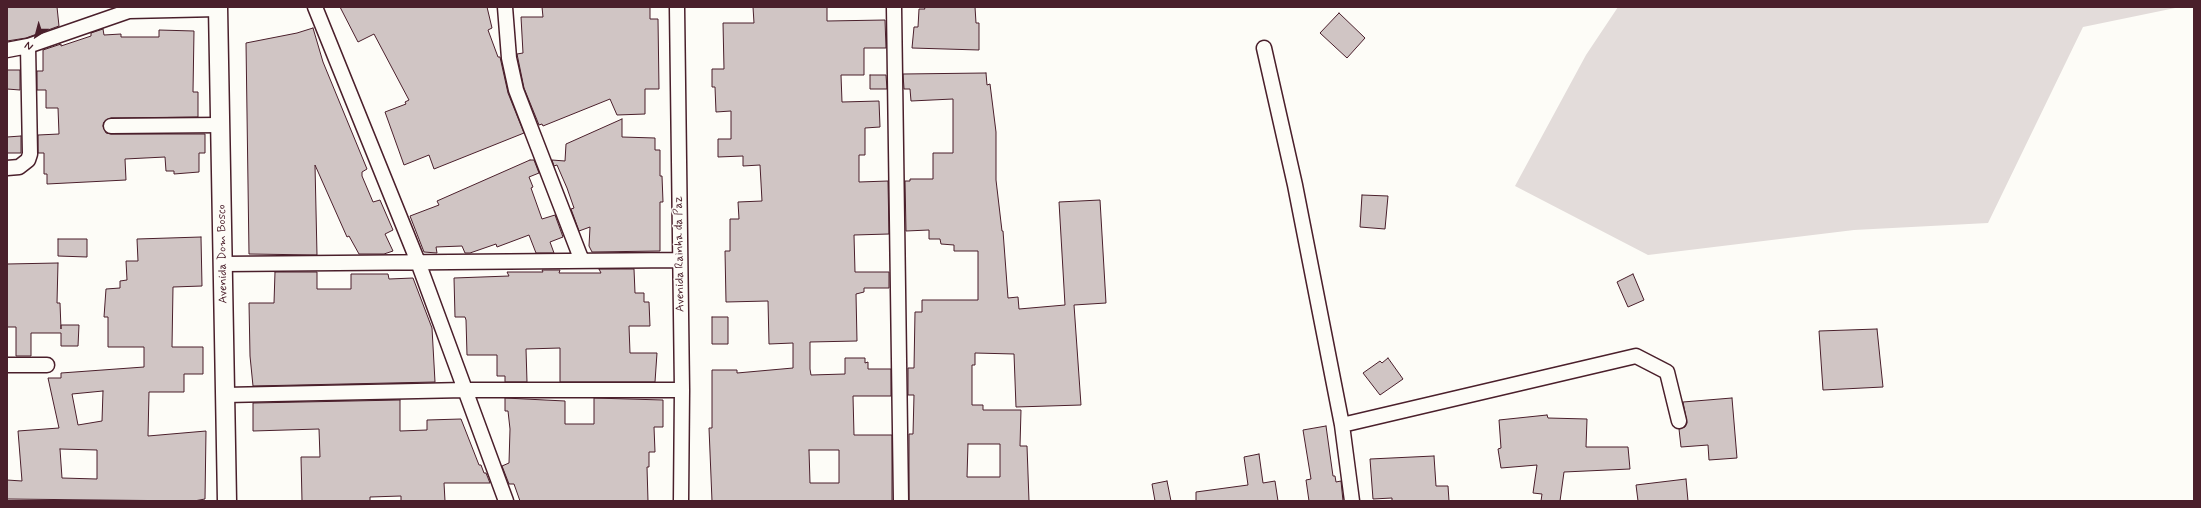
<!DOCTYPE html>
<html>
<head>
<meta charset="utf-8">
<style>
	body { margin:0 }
	#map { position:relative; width:2201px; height:508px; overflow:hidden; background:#fdfcf7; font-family:Mynerve,sans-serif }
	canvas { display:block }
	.frame { position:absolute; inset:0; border:8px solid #4a1f2b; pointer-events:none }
	.north { position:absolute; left:16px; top:16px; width:40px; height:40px; -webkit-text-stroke:3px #fdfcf7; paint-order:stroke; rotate:216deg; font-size:11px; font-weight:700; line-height:16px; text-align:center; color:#4a1f2b }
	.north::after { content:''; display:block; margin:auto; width:14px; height:18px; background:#4a1f2b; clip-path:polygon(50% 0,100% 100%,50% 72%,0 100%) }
</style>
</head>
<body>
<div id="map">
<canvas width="2201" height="508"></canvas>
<div class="frame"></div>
<div class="north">N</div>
</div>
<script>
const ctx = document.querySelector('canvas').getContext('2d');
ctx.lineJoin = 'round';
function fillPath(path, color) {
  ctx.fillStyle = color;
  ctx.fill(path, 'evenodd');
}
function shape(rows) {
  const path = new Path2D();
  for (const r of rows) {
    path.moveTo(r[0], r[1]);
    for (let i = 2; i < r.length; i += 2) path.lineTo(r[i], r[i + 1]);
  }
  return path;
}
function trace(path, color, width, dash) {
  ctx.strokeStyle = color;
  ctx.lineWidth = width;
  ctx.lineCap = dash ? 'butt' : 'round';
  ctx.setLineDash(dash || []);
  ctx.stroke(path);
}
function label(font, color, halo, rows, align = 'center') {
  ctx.font = font + ' Mynerve,sans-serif';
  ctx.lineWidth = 3;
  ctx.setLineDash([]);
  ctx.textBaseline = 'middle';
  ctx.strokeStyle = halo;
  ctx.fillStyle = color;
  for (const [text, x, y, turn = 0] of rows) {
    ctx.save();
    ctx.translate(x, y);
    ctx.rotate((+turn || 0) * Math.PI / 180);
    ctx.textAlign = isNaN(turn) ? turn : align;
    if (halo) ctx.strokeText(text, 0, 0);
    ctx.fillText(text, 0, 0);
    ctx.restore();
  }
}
const green = shape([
	[1618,7,2180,7,2083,27,1988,223,1854,230,1648,255,1515,186,1586,55]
]);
const building = shape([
	[7,7,57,7,59,26,26,38,7,41,7,7],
	[340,7,487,7,492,28,488,30,498,57,500,57,508,93,524,133,434,169,429,155,404,165,385,112,406,104,405,102,409,100,374,34,358,42,340,7],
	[542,7,650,7,650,19,658,19,659,89,645,89,645,114,617,115,610,99,543,126,542,124,539,125,524,88,517,54,523,53,521,17,543,17,542,7],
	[753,7,827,7,827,21,885,20,886,48,864,48,864,75,841,75,842,102,879,101,880,127,865,128,865,155,859,155,859,182,888,181,889,234,854,235,855,272,889,272,889,288,864,288,864,292,856,294,857,341,810,342,810,369,811,375,845,374,845,358,865,358,865,363,868,362,868,369,891,369,891,396,853,396,854,435,892,435,892,501,712,501,709,428,712,428,712,370,737,370,737,373,793,368,793,343,769,344,768,301,726,302,725,251,730,251,730,219,739,219,738,202,762,201,760,165,743,166,743,156,718,157,718,139,731,139,731,111,716,112,715,87,712,87,712,69,724,69,723,23,754,23,753,7],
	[809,450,839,450,839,483,810,483,809,450],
	[924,7,975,7,976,23,979,23,979,50,912,48,914,27,918,27,919,9,925,9,924,7],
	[1339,13,1365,38,1347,58,1320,33,1339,13],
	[313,28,323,62,367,169,362,172,362,176,373,202,380,200,393,230,385,234,393,251,384,254,359,254,349,236,347,237,315,165,317,255,249,254,246,43,297,33,313,28],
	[103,29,104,35,121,34,121,37,159,37,159,30,194,31,193,92,198,92,198,117,111,118,104,122,103,126,106,133,111,134,205,134,205,153,199,153,199,172,174,174,174,171,166,171,165,157,125,159,126,180,47,184,47,174,44,174,44,153,38,153,38,135,59,134,58,108,46,108,46,90,37,90,37,71,43,71,43,50,61,44,61,46,91,36,91,33,103,29],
	[7,70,20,70,20,90,7,89,7,70],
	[986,73,987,85,990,84,996,132,996,180,1002,231,1003,231,1008,298,1018,297,1019,309,1065,305,1059,202,1100,200,1106,303,1074,305,1081,405,1016,407,1014,354,975,353,975,365,972,365,972,405,983,405,983,410,1021,410,1020,446,1027,446,1029,501,909,501,909,434,913,434,914,395,908,395,908,368,914,368,915,312,922,312,922,300,978,300,978,251,954,251,954,245,941,244,940,239,929,239,929,230,906,231,905,181,910,181,910,179,933,179,933,153,953,153,953,99,911,101,910,89,904,89,903,74,986,73],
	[968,444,1000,444,1000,477,967,477,968,444],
	[870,75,886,75,887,89,870,89,870,75],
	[622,119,622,137,655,138,655,150,660,150,660,176,662,176,663,202,660,202,660,251,592,252,589,246,590,227,579,231,571,209,574,208,567,188,557,165,554,166,552,160,565,161,566,144,622,119],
	[21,136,21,153,7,153,7,137,21,136],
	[530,160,534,160,539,173,529,177,533,187,531,188,542,219,555,215,563,237,550,242,554,253,536,253,529,235,497,247,496,244,470,253,465,253,462,246,436,247,437,253,424,252,410,216,439,205,437,201,530,160],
	[1362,195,1388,196,1385,229,1360,227,1362,195],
	[201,237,202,286,173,287,172,347,203,347,203,374,184,374,184,392,149,392,148,436,206,431,205,499,194,501,7,499,7,480,22,481,18,431,59,428,48,378,61,378,61,373,144,367,144,347,108,347,108,317,104,317,106,289,120,288,120,281,127,280,126,261,138,261,137,239,201,237],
	[103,391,102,421,78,425,72,394,103,391],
	[60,449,97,450,97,479,62,478,60,449],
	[58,239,87,239,87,257,58,256,58,239],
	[58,263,57,303,60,303,61,329,61,325,79,325,78,346,61,346,61,333,31,333,31,356,16,356,16,327,7,327,7,264,58,263],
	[599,269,634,269,635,293,644,293,644,302,649,302,650,326,629,326,630,353,657,353,655,382,560,382,560,348,526,349,527,382,505,382,505,376,497,376,497,355,467,355,466,320,465,317,455,317,454,278,509,276,507,272,543,272,542,270,560,270,559,273,601,273,599,269],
	[275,272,317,272,317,289,351,289,351,274,388,274,389,279,413,278,432,328,435,382,253,386,250,356,249,303,274,303,275,272],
	[1633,274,1644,300,1628,307,1617,282,1633,274],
	[712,317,728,317,728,344,712,344,712,317],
	[1877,329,1883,387,1823,390,1819,331,1877,329],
	[1388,358,1403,379,1380,395,1363,373,1380,361,1382,363,1388,358],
	[505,398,565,401,565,424,594,424,594,398,663,400,663,427,654,427,655,452,649,452,649,467,647,467,648,501,520,501,514,484,509,484,502,466,509,463,510,429,508,411,505,411,505,398],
	[1732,398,1737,458,1709,460,1708,445,1681,447,1679,429,1685,427,1687,423,1683,402,1732,398],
	[400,400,400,431,427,430,427,420,461,419,479,465,481,465,484,473,486,473,490,483,444,483,445,501,401,501,401,496,370,497,370,501,302,501,301,457,320,457,319,429,253,431,253,403,400,400],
	[1547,415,1548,418,1587,419,1586,447,1628,447,1630,469,1564,472,1560,501,1541,501,1542,494,1533,493,1537,465,1501,468,1498,449,1501,448,1499,420,1547,415],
	[1326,426,1333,476,1335,476,1336,482,1341,481,1343,501,1309,501,1306,480,1311,479,1303,430,1326,426],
	[1259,454,1263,483,1275,481,1278,501,1196,501,1196,492,1248,485,1244,457,1259,454],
	[1434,456,1436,486,1448,486,1449,501,1392,501,1392,498,1373,499,1370,459,1434,456],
	[1686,479,1688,501,1638,501,1636,485,1686,479],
	[1167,481,1171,501,1155,501,1152,484,1167,481]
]);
const minor = shape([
	[315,7,418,262,506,501],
	[505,7,509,58,516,90,582,261],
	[677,7,682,390,681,501],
	[894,7,901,501],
	[1264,48,1295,185,1342,425,1352,501],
	[7,50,28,46,129,11,218,9],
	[111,126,220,125],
	[7,168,19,167,28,160,30,154,28,46],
	[223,264,680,260],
	[7,365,47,365],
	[225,395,465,390,682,390],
	[1342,425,1636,356,1667,372,1679,421]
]);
const tertiary = shape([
	[218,7,227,501]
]);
const streetNames = [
	["Avenida Dom Bosco",223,254,-91],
	["Avenida Rainha da Paz",680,254,-91]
];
fillPath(green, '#e3dcda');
fillPath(building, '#d0c5c4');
trace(building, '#4a1f2b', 1);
trace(minor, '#4a1f2b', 17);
trace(tertiary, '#4a1f2b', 21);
trace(minor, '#fdfcf7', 14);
trace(tertiary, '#fdfcf7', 18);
label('12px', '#4a1f2b', '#fdfcf7', streetNames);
</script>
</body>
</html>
